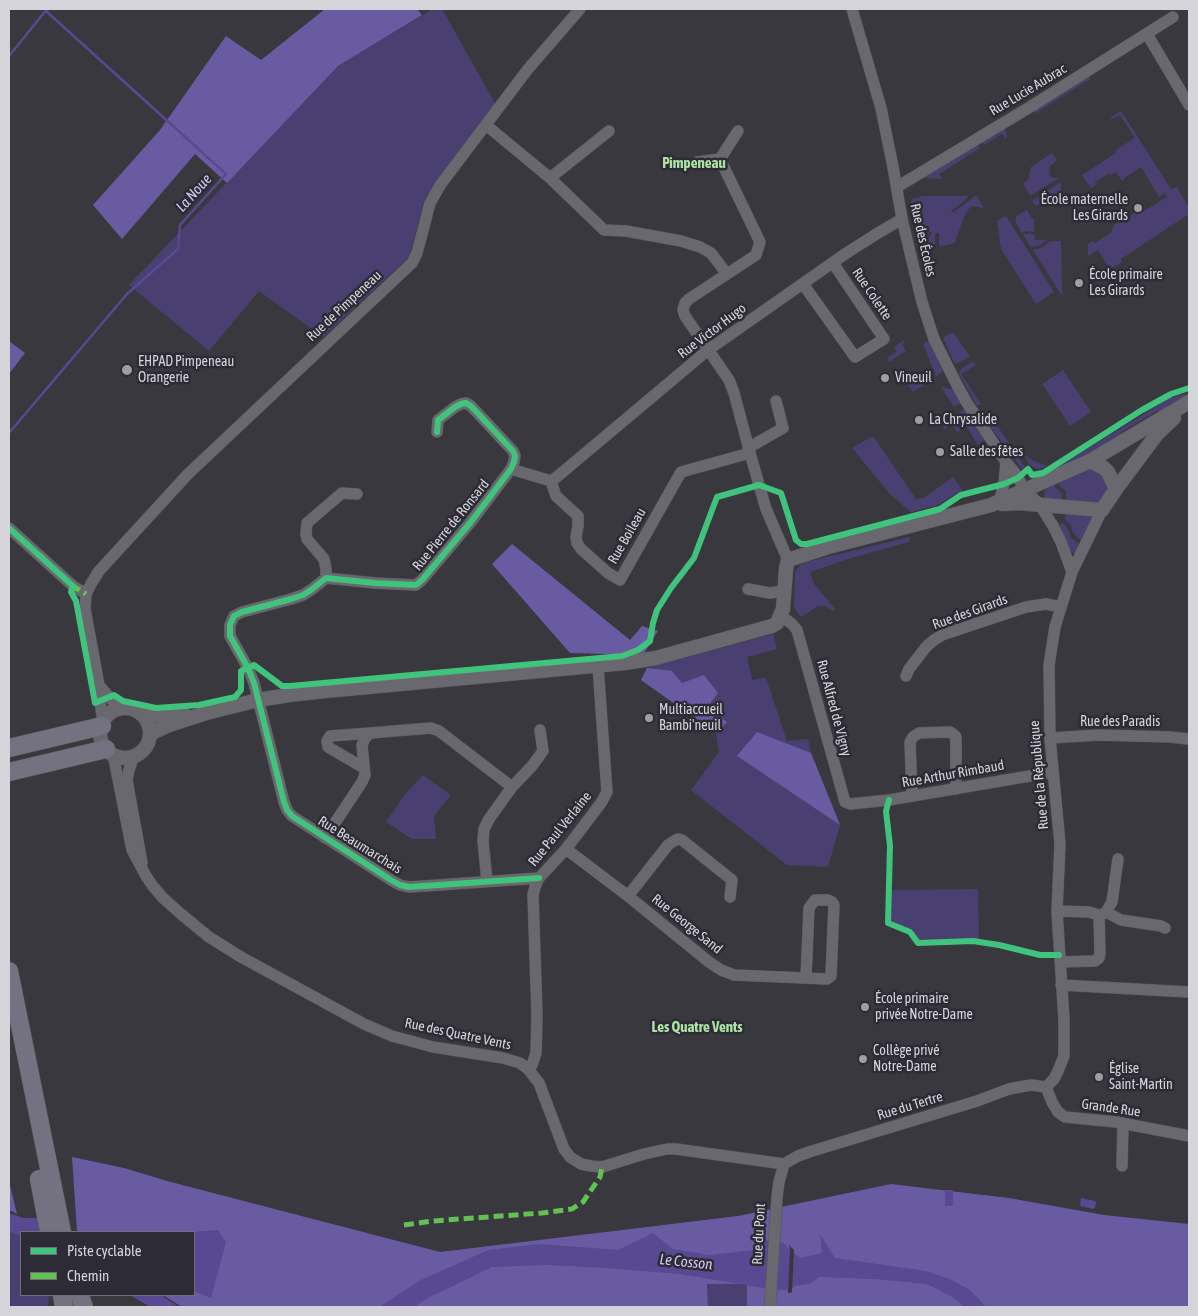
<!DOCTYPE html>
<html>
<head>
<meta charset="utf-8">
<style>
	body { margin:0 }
	#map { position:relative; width:1198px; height:1316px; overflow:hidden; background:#39383e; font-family:"Asap Condensed",sans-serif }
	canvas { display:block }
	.frame { position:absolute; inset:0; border:10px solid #d5d4db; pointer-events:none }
	.legend { position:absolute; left:20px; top:1231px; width:175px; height:65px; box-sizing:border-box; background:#2d2b36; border:1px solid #706f78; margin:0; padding:6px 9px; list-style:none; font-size:15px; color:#d5d4db }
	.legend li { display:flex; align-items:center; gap:10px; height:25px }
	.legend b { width:25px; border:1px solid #706f78 }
</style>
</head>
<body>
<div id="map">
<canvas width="1198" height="1316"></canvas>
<div class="frame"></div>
<ul class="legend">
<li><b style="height:6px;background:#40c37c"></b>Piste cyclable</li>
<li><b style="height:6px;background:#63c152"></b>Chemin</li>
</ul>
</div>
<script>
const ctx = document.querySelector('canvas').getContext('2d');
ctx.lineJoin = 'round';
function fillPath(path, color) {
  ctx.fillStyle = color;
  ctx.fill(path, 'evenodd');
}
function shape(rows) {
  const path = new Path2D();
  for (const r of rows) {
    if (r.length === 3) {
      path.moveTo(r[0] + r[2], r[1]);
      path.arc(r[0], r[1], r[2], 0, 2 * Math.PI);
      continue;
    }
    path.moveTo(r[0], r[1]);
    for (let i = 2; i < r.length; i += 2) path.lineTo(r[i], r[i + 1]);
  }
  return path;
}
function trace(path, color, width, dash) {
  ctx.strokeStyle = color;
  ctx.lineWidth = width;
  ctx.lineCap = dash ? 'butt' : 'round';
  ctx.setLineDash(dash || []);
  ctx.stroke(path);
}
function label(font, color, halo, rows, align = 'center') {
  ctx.font = font + ' "Asap Condensed",sans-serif';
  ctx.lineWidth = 5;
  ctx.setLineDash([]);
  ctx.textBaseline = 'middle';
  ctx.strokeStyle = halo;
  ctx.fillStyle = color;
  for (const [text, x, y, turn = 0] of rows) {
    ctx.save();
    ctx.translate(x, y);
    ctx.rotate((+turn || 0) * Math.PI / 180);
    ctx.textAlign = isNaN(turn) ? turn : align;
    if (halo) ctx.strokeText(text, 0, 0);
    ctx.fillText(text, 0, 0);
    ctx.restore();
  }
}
const green = shape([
	[433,9,442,9,495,103,425,198,409,257,323,337,259,291,209,351,129,285,338,66],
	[1089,76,1090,79,1036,113,1033,109],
	[1121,111,1171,189,1177,187,1189,208,1189,214,1121,259,1122,262,1110,269,1098,250,1088,256,1088,244,1093,241,1095,243,1112,232,1111,230,1114,227,1113,225,1128,219,1139,208,1142,212,1167,197,1165,193,1159,197,1141,167,1124,178,1124,179,1122,181,1116,172,1111,175,1109,173,1095,182,1096,185,1091,188,1082,175,1116,153,1116,150,1135,138,1120,115,1111,119,1110,118],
	[1004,127,1007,135,1006,139,1002,134,984,145,981,141],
	[977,144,980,148,939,174,942,179,923,178],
	[1052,153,1057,160,1050,166,1049,174,1052,178,1059,178,1030,196,1023,183,1028,180,1031,167],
	[1061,182,1061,205,1035,205,1032,201],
	[923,196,968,196,968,198,951,211,952,213,973,198,973,196,977,196,984,208,972,206,970,207,964,217,955,243,943,246,941,246,939,245,939,233,935,233,935,247,923,247,932,233,927,230,927,232,918,243,911,210,911,202,913,199],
	[1027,210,1032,219,1034,218,1034,232,1026,231,1022,233,1016,222,1016,216],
	[1006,216,1054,292,1036,304,1001,249,997,221],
	[1029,233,1034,234,1035,240,1047,240,1038,246,1031,247,1023,235],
	[1050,241,1061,241,1062,296,1033,250,1043,247],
	[953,332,970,357,958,363,955,363,953,360,944,340,944,337],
	[904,340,905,342,902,344,906,352,902,353,889,362,887,358,897,352,894,347],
	[930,340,943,372,936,376,923,344],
	[973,361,976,365,961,374,981,404,977,406,959,374,961,369],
	[1063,370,1091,412,1070,426,1042,384],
	[920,375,925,384,913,392,907,383],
	[941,387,953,390,961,403,954,407],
	[1188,393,1189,395,1165,411,1157,411,1123,431,1115,441,1055,472,1056,468,1170,398],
	[965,409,985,440,978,445,958,413],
	[956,418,957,419,963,428,957,432,951,424,944,430,943,427],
	[992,423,998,427,1025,467,1022,469,989,425],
	[873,436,916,499,924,498,953,477,963,491,955,494,938,505,911,512,890,494,852,448],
	[1024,455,1034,461,1047,466,1039,469,1034,468,1029,464],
	[1083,468,1094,468,1101,472,1108,486,1107,493,1103,500,1097,504,1066,503,1066,491,1059,486,1059,480],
	[1055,483,1055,487,1062,493,1062,503,1045,500,1044,496,1046,487],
	[1066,512,1093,516,1093,520,1084,542,1078,538,1073,533,1070,524,1065,520],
	[1063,523,1066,526,1072,539,1082,545,1076,553,1074,553,1069,550,1058,526],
	[910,537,909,542,851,558,810,572,814,584,835,609,834,611,824,606,818,606,801,617,794,608,795,572,800,565,810,561],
	[773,634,777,649,747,657,752,680,766,678,787,741,808,739,811,753,840,825,828,867,787,865,691,790,719,752,716,733,641,680,647,668],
	[423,775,451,795,434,816,436,839,412,839,386,822,406,793],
	[978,889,979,939,918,941,909,929,890,922,891,890],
	[9,1231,21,1236,21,1295,49,1295,48,1307,9,1307],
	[707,1284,747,1284,747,1307,708,1307]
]);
const forest = shape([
	[325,9,417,9,422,15,338,66,227,183,195,154,122,239,93,205,160,130,226,36,261,60],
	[9,341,25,353,9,374],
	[512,544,630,640,642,626,658,631,643,655,570,653,492,564],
	[647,668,672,671,682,683,704,675,718,693,707,707,727,722,716,733,641,680],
	[757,732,811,753,840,825,737,756],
	[72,1157,124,1168,167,1181,440,1252,738,1216,891,1184,1009,1198,1104,1215,1189,1224,1189,1307,747,1307,747,1284,707,1284,708,1307,182,1307,163,1295,194,1295,194,1232,77,1232],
	[9,1181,17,1214,9,1210]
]);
const water = shape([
	[945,1190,953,1190,953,1206,945,1206],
	[1081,1198,1095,1201,1096,1203,1095,1207,1094,1209,1080,1206],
	[9,1213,23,1218,38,1218,73,1232,21,1232,21,1236,9,1231],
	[218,1230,226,1242,211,1298,194,1291,194,1232,191,1232],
	[653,1233,673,1249,709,1255,755,1250,770,1239,778,1240,783,1243,800,1258,822,1253,820,1234,835,1258,926,1271,950,1279,970,1290,986,1307,964,1307,954,1298,927,1284,874,1279,819,1277,810,1284,806,1284,795,1286,790,1290,776,1290,679,1274,607,1268,545,1265,492,1267,428,1298,414,1307,379,1307,421,1280,488,1250,540,1244,618,1250],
	[130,1295,161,1295,179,1307,150,1307]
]);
const pier = shape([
	[788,1244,794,1250,792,1292,790,1293,788,1293,790,1248]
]);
const stream = shape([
	[9,56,47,9],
	[9,433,127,294,178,249,180,225,226,174,46,11]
]);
const minor = shape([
	[852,9,881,108,893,167,902,219,922,302,934,339,958,387,967,403,1006,462,1015,473,1025,490,1040,505,1053,526,1061,542,1072,572],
	[1147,34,1189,105],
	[486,125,550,178,604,230,626,231,681,241,700,247,711,253,727,274],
	[720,159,760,242,756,255,689,299,685,303,683,310,685,316,729,380,734,393,750,453,766,509,788,560],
	[697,162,720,159,738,131],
	[550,178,609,131],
	[897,187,1030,107,1173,17],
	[803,284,855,357,884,339,833,263],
	[437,432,438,420,455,407,461,404,466,403,471,406,513,451,515,456,514,462,511,469,470,523,422,580,416,585,375,583,326,578,311,590,303,595,291,599,242,612,234,616,230,625,230,636,248,668,254,683,284,802,287,810,292,816,391,880,400,885,409,887,439,885,539,878],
	[748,448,783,428,776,401],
	[511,469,551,481,556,496,578,516,578,526,576,537,577,543,581,549,608,573,620,580,681,472,750,453],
	[551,481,558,476,708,350,845,254,878,233,902,219],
	[999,502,1004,484,1006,462],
	[9,528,73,586,86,594],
	[326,578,326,569,324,559,307,539,306,534,307,523,342,493,357,494],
	[748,589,770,593,784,591],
	[780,615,792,624,797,630,845,802,850,804,889,800,1053,772],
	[906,676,909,669,926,647,934,640,942,635,1026,607,1046,604,1061,607],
	[99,685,109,697,121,709],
	[103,723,100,701,99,685,85,609,86,594,91,584,99,571,188,474,412,263,417,253,430,203,441,184,528,69,580,9],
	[1050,738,1099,735,1170,737,1189,739],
	[113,754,132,850,146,876,152,885,163,898,181,914,209,937,241,957,364,1024,392,1036,433,1047,503,1058,520,1063,528,1069,539,1083,564,1149,570,1157,581,1164,591,1166,602,1167,644,1154,667,1149,676,1149,784,1164],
	[134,756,129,770,127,780,142,863],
	[364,768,328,747,327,741,330,736,370,733],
	[912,796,910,742,913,737,919,733,950,732,953,734,956,737,956,789],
	[325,838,362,782,365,775,362,745,365,738,370,733,431,728,439,731,512,787],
	[566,849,628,896,709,962,721,970,734,975,827,979,831,976,834,905,832,902,828,900,815,900,809,908,806,978],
	[487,881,483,841,484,829,489,819,512,787,532,766,543,751,540,730],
	[628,896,668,845,674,841,678,839,682,840,732,880,730,897],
	[1057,911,1089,912,1096,914,1099,916,1100,953,1099,958,1095,961,1060,962],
	[1106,912,1112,902,1118,859],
	[1099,916,1106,912,1121,920,1161,926,1165,928],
	[1061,985,1189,992],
	[528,1069,532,1065,536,1053,537,1015,533,895,535,887,539,878,566,849,601,803,607,792,598,666],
	[1046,1087,1054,1079,1058,1071,1064,1056,1064,1020,1057,911,1060,844,1050,738,1049,666,1051,652,1055,627,1072,572,1102,510],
	[1046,1087,1052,1102,1058,1112,1065,1117,1116,1122,1189,1136],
	[784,1164,798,1156,809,1152,977,1101,1009,1089,1031,1085,1046,1087],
	[1122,1166,1123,1124],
	[770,1307,777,1197,779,1182,784,1164]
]);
const tertiary = shape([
	[1090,461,1104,468,1108,472,1116,489],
	[1002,504,1018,503,1102,510,1116,489,1157,434,1174,418],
	[125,733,25],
	[141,714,169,716,185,715],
	[150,734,169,725,206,713,258,700,289,695,325,691,625,663,656,658,772,626,777,623,783,609,786,569,788,560,828,547,991,505,1090,461,1189,402]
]);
const trunk = shape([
	[9,748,102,726],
	[9,772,106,749],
	[9,971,62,1232],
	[39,1179,49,1232],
	[62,1295,64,1307],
	[80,1295,84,1307]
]);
const quiet = shape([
	[71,585,86,594],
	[404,1225,433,1221,542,1213,572,1209,583,1202,600,1177,602,1167]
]);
const cycleway = shape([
	[437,432,438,420,455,407,461,404,466,403,471,406,513,451,515,456,514,462,511,469,470,523,422,580,416,585,375,583,326,578,311,590,303,595,291,599,242,612,234,616,230,625,230,636,248,668,254,683,284,802,287,810,292,816,391,880,400,885,409,887,439,885,539,878],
	[9,528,73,586,71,592,76,601,95,703,114,695,123,701,156,708,199,705,235,697,241,690,241,671,254,665,282,686,290,686,622,656,638,650,650,641,653,623,657,610,671,588,694,558,717,497,759,485,781,493,796,540,801,544,807,544,940,509,961,495,1004,484,1018,478,1028,469,1032,475,1043,473,1142,410,1171,394,1189,388],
	[889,800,886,811,890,846,888,923,910,932,918,943,973,941,999,945,1040,955,1059,955]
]);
const markers = [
	[1138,208,5,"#9e9da4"],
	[1079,283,5,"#9e9da4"],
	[127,370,6,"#9e9da4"],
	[885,378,5,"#9e9da4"],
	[919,420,5,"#9e9da4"],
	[940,452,5,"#9e9da4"],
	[649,718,5,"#9e9da4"],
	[865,1007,5,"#9e9da4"],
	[863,1059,5,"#9e9da4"],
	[1099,1077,5,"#9e9da4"]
];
const streetNames = [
	["Rue Lucie Aubrac",1028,90,-31],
	["Rue des Écoles",923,240,77],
	["Rue Colette",872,294,56],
	["Rue de Pimpeneau",344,306,-43],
	["Rue Victor Hugo",712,331,-37],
	["Rue Pierre de Ronsard",451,525,-51],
	["Rue Boileau",627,536,-60],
	["Rue des Girards",970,612,-20],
	["Rue Alfred de Vigny",834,708,75],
	["Rue des Paradis",1120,722],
	["Rue Arthur Rimbaud",953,774,-10],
	["Rue de la République",1039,775,-95],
	["Rue Paul Verlaine",560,829,-51],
	["Rue Beaumarchais",360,845,32],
	["Rue George Sand",687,924,39],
	["Rue des Quatre Vents",458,1034,12],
	["Rue du Tertre",910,1106,-17],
	["Grande Rue",1111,1108,8],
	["Rue du Pont",759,1234,-87]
];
const poiNames = [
	["École maternelle",1128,200,"right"],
	["Les Girards",1128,216,"right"],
	["École primaire",1089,275],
	["Les Girards",1089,291],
	["EHPAD Pimpeneau",138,362],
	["Orangerie",138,378],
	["Vineuil",895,378],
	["La Chrysalide",929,420],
	["Salle des fêtes",950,452],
	["Multiaccueil",659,710],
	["Bambi'neuil",659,726],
	["École primaire",875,999],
	["privée Notre-Dame",875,1015],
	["Collège privé",873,1051],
	["Notre-Dame",873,1067],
	["Église",1109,1069],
	["Saint-Martin",1109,1085]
];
const neighbourhoodNames = [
	["Pimpeneau",694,163],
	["Les Quatre Vents",697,1027]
];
const waterNames = [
	["La Noue",194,193,-48],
	["Le Cosson",686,1262,6]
];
fillPath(green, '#494071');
fillPath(forest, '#695ba2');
fillPath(water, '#594892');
fillPath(pier, '#39383e');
trace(stream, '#594892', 2.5);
trace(minor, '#555459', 12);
trace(tertiary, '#555459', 15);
trace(trunk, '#555459', 19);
trace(minor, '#69686e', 11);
trace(tertiary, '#69686e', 14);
trace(trunk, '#747280', 18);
trace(quiet, '#63c152', 5, [10, 5]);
trace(cycleway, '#40c37c', 6);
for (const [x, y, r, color] of markers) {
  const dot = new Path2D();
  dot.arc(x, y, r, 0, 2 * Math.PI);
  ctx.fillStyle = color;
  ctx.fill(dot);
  trace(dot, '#2d2b36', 2);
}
label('14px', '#d5d4db', '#2d2b36', streetNames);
label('14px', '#d5d4db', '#2d2b36', poiNames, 'left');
label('bold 15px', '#ade2a4', '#2d2b36', neighbourhoodNames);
label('italic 15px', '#cfc9f6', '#2d2b36', waterNames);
</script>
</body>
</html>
